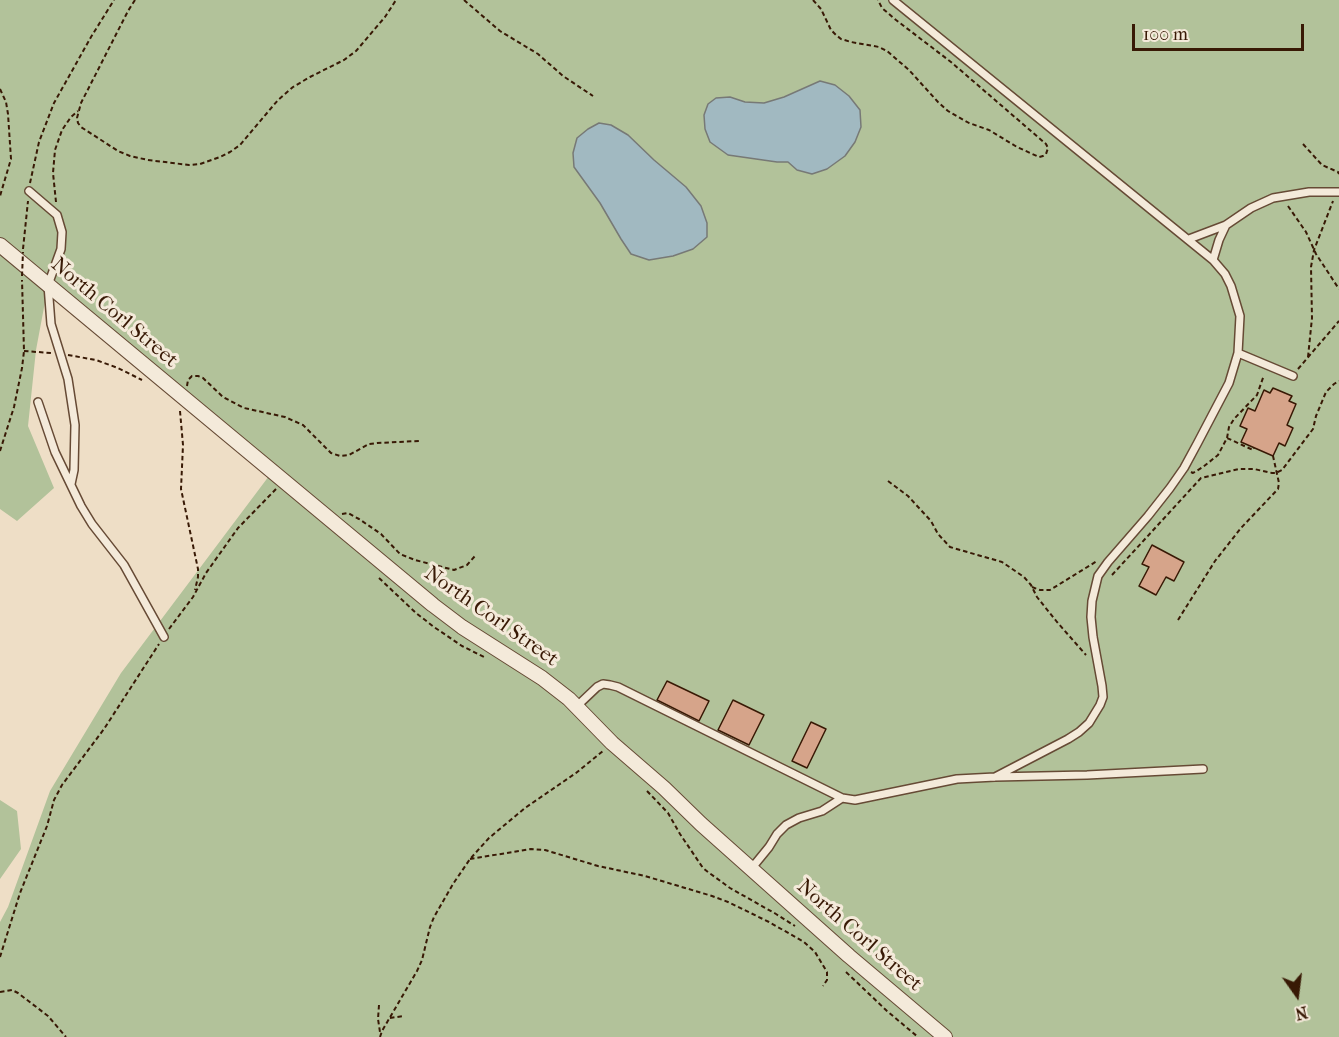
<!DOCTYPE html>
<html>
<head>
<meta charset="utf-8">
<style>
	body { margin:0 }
	#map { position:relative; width:1339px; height:1037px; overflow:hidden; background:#eedec6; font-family:"IM FELL French Canon",serif }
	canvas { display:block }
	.north { position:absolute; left:1267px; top:965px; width:60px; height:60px; -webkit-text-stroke:4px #f4eada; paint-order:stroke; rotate:166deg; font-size:16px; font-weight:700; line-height:24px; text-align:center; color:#381905 }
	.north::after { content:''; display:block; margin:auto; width:21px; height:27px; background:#381905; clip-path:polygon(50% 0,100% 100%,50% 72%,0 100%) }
	.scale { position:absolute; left:1132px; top:24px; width:172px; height:27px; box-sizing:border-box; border:3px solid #381905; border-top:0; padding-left:8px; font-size:18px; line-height:21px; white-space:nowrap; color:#381905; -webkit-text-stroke:4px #f4eada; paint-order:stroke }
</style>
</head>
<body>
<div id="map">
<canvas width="1339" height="1037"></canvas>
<div class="north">N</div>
<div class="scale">100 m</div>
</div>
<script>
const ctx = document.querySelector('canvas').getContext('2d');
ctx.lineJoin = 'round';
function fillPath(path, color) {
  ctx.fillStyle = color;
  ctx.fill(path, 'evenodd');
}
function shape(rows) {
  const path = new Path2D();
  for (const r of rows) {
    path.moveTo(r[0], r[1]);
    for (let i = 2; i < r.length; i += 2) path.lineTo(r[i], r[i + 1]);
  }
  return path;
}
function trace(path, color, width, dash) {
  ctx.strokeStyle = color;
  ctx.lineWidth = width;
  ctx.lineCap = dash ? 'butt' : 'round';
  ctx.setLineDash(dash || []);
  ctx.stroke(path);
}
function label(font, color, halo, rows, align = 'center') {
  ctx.font = font + ' "IM FELL French Canon",serif';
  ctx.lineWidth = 6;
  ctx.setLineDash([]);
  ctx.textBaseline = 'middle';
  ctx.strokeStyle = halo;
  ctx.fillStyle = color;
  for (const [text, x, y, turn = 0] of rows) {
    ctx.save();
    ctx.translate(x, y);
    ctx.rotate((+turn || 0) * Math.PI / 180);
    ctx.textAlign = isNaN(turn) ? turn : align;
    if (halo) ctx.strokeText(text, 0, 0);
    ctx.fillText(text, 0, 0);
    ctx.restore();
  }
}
const green = shape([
	[0,0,1339,0,1339,1037,0,1037,0,922,8,907,50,791,121,673,272,472,48,286,36,350,28,426,54,488,17,521,0,509],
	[0,800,17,811,21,849,0,879]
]);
const water = shape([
	[820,81,835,85,849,96,860,110,861,127,855,142,845,156,827,169,812,174,797,170,788,162,777,162,728,155,710,142,705,129,704,115,708,104,716,98,730,97,745,102,764,103,784,97,820,81],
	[599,123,611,125,628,135,654,160,686,187,701,206,707,223,707,237,693,249,673,256,649,260,631,254,621,239,600,203,574,167,573,153,577,138,588,129,599,123]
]);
const building = shape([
	[1273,388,1292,396,1289,401,1296,404,1287,425,1293,428,1285,446,1279,443,1273,456,1241,442,1247,429,1240,426,1248,408,1255,411,1264,390,1270,393,1273,388],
	[1152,545,1184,562,1174,581,1166,577,1156,595,1139,586,1149,567,1142,564,1152,545],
	[667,681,709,701,699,721,657,700,667,681],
	[733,700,764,715,749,745,718,730,733,700],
	[811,722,826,729,807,768,792,761,811,722]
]);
const path = shape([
	[135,0,128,11,81,103,77,118,78,123,81,127,118,151,130,156,148,160,189,165,200,164,220,157,230,152,240,145,278,100,293,87,310,77,344,60,356,51,385,17,396,0],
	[464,0,500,31,538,54,563,76,593,96],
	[813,0,821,9,831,30,836,35,841,39,851,42,879,47,887,51,909,70,938,102,948,111,969,123,989,130,1017,147,1039,157,1043,156,1046,154,1048,148,1046,144,951,62,896,20,882,8,878,0],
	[0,89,6,102,8,114,11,159,0,196],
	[1303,144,1322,165,1338,172,1339,174],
	[30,183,39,142,54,103,91,37,114,0],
	[56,202,53,173,55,150,62,130,71,117,78,111],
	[1288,206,1306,232,1316,254,1339,289],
	[23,249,28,201],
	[24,351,51,353],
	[68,355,96,360,118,368,142,380],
	[1308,357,1312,318,1311,267,1314,250,1333,201],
	[1298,369,1339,321],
	[187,386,188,380,192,376,198,376,203,378,223,397,244,408,285,417,303,425,331,453,340,456,349,455,369,444,377,443,419,441],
	[180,411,183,445,181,489,198,569,198,577,195,590],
	[1227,438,1229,427,1234,419,1257,395,1264,375],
	[0,451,14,407,22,368,24,351,22,280],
	[1191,472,1193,473,1203,467,1218,455,1227,438,1253,450,1254,448],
	[888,481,908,496,931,521,938,534,950,547,1002,562,1024,577,1031,585,1037,597,1057,622,1086,655],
	[342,514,348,513,359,519,381,534,400,554,415,560,454,570,467,565,475,556],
	[1112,575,1201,478,1239,469,1254,469,1272,473,1276,473,1282,470,1313,429,1316,416,1326,392,1334,384,1339,381],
	[379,578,416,613,434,627,462,646,484,657],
	[1032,587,1040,590,1050,590,1097,561],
	[1178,620,1215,561,1241,528,1278,489,1279,483,1273,456],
	[169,629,193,597,206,573,238,528,276,489],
	[647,791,668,813,680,834,703,868,708,872,730,888,776,914,795,926],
	[470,859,531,849,545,850,598,866,645,876,712,896,728,902,769,922,804,942,815,952,827,972,827,980,823,986],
	[0,957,20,893,47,826,54,800,62,785,104,729,159,644],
	[846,972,887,1011,918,1037],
	[0,992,12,990,18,993,48,1016,66,1037],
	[379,1005,378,1019,380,1032],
	[390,1018,404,1016],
	[380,1037,382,1031,417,971,422,960,430,927,434,917,453,884,470,859,489,838,525,808,576,773,603,751]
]);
const service = shape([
	[893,0,1213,260,1225,274,1231,286,1240,316,1238,353,1229,383,1197,444,1184,468,1170,488,1148,516,1108,562,1098,576,1092,601,1091,617,1093,637,1102,686,1103,697,1100,705,1089,723,1079,732,1068,739,995,777],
	[29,191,57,215,62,232,61,249,48,285,51,324,68,379,75,425,74,470,71,484],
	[1189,239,1226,225,1251,208,1273,198,1309,192,1339,192],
	[1213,260,1219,240,1226,225],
	[1238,353,1293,376],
	[38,402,55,452,81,506,92,524,124,565,164,637],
	[577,706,597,687,603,684,610,685,618,687,842,798,855,800,957,779,995,777,1087,775,1203,769],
	[751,869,769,847,777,834,786,825,799,818,822,811,842,798]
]);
const minor = shape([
	[0,245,433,605,462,627,542,678,569,699,612,743,664,788,701,824,849,956,945,1037]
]);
const pathBridge = shape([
	[22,276,23,252]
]);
const streetNames = [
	["North Corl Street",114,313,40],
	["North Corl Street",491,617,35],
	["North Corl Street",859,936,41]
];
fillPath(green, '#b2c29a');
fillPath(water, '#a1b9c1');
trace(water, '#777976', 1.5);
fillPath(building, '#d6a48a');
trace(building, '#381905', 1.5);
trace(service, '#664a35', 10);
trace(minor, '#664a35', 16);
trace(path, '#381905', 2, [4.5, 3]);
trace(service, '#f4eada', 7);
trace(minor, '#f4eada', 14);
trace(pathBridge, '#381905', 2, [4.5, 3]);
label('21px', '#381905', '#f4eada', streetNames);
</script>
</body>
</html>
